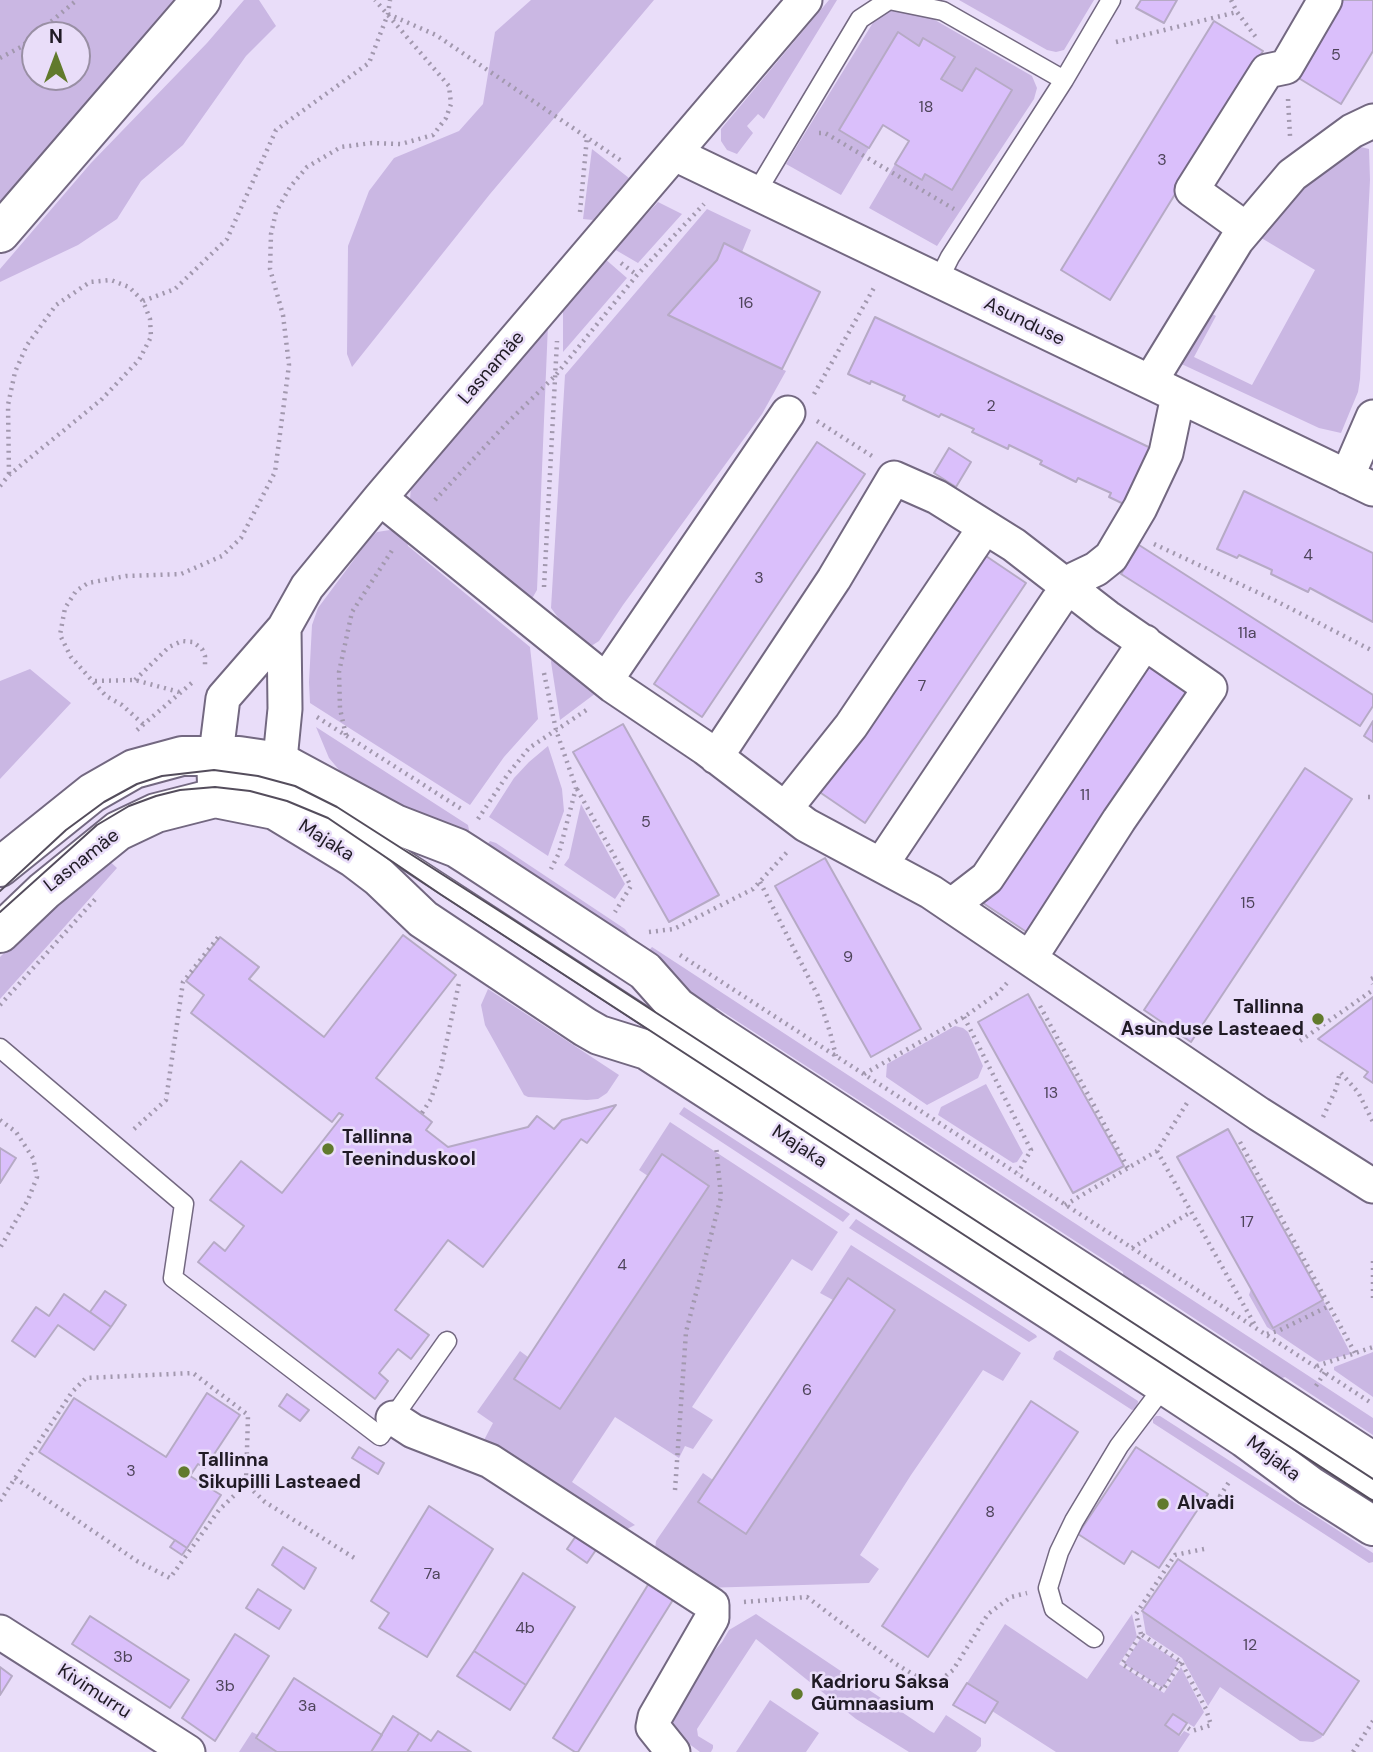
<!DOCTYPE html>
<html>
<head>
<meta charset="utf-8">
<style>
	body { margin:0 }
	#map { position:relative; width:1373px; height:1752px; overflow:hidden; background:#e9ddf9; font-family:"DM Sans",sans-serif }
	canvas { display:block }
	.north { position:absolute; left:21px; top:21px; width:70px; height:70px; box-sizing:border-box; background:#e9ddf9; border:2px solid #998fa4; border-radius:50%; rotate:0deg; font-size:19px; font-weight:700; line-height:28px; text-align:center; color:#201b25 }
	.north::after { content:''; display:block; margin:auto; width:24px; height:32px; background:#617a2c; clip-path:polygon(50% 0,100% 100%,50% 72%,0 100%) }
</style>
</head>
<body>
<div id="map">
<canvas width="1373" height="1752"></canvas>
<div class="north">N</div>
</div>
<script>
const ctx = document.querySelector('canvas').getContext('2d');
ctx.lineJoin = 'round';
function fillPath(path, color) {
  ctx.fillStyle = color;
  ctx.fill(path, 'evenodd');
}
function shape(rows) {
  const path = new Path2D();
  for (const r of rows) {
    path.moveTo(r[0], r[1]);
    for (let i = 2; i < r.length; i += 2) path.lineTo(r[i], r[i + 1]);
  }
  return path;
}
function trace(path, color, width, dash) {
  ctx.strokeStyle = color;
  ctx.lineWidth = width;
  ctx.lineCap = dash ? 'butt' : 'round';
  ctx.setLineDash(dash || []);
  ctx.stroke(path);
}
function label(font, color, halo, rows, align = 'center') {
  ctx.font = font + ' "DM Sans",sans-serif';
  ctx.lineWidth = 5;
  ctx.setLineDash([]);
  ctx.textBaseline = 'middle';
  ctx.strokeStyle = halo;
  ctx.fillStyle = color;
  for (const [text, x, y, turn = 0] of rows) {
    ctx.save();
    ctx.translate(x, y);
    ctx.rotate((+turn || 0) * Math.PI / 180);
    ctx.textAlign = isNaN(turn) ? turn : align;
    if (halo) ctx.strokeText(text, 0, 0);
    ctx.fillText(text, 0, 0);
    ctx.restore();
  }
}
const green = shape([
	[0,0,174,0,0,206],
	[35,35,77,35,77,77,35,77],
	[244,0,259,0,276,26,246,56,183,145,141,181,117,219,78,245,0,282,0,269,91,163,207,43],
	[531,0,654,0,490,194,352,367,347,354,348,246,369,191,394,158,459,131,483,104,495,32],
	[829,0,837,0,764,119,758,114,747,126,753,133,737,154,727,150,721,141,721,129],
	[959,0,1094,0,1064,50,1056,52,1047,50],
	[899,9,921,12,1032,76,1037,88,1034,99,937,246,869,208,895,164,922,180,962,91,941,79,954,57,923,39,919,46,898,33,839,130,869,148,841,195,786,164,874,21,884,11],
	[1353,145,1369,149,1370,180,1360,379,1358,392,1341,433,1319,428,1175,361,1203,309,1216,316,1194,357,1252,385,1315,270,1253,233,1296,184],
	[592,149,629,178,593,220,583,219],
	[658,202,682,214,638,263,614,249],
	[707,209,751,230,742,252,724,244,717,260,668,315,786,371,762,414,623,605,599,641,585,650,562,632,560,620,551,608,565,375],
	[604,258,627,278,563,352,563,306],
	[548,324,537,590,530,602,413,511,410,499,411,487],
	[390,530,406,536,408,546,530,647,538,719,504,757,470,805,310,703,309,682,312,625,318,608,370,538,377,532],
	[552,655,600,690,560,720,551,662],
	[30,669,71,703,0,779,0,681],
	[316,727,468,825,469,830,465,841,345,777,329,758],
	[548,746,562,789,564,811,548,856,489,817,514,778,529,762],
	[581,804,625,884,615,899,564,865,569,858],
	[490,841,496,843,625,929,633,940,628,947,481,852],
	[104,856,117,868,0,999,0,957],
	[652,947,1373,1418,1373,1435,1285,1377,1270,1382,1264,1378,1261,1362,1142,1284,1125,1288,1123,1272,717,1008,702,1014,643,957],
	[488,989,619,1075,607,1093,598,1099,587,1100,528,1097,524,1095,485,1025,481,1005],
	[955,1026,963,1028,968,1032,983,1066,978,1078,927,1105,886,1077,887,1064],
	[986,1084,1023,1153,1017,1162,1013,1163,938,1115,941,1107],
	[684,1107,850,1214,843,1222,679,1114],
	[670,1122,838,1232,812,1271,792,1259,726,1356,692,1407,713,1420,693,1449,685,1446,679,1458,615,1417,572,1482,635,1525,619,1533,483,1442,493,1423,477,1412,520,1351,528,1357,514,1379,560,1409,708,1186,663,1155,648,1176,639,1170],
	[856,1219,1036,1335,1037,1337,1029,1342,849,1228],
	[851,1245,1021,1353,1003,1381,983,1370,911,1475,860,1555,879,1569,869,1583,703,1588,654,1557,656,1541,703,1473,713,1480,895,1310,848,1278,833,1300,820,1293],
	[1251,1289,1273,1328,1323,1300,1351,1354,1319,1362,1267,1327,1249,1295],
	[1060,1350,1138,1401,1137,1409,1132,1410,1053,1359,1056,1352],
	[1373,1352,1373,1397,1334,1370,1334,1367],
	[1156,1416,1160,1416,1373,1553,1373,1562,1369,1563,1153,1423,1153,1419],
	[1142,1611,1323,1735,1321,1738,1313,1742,1300,1741,1220,1687,1208,1706,1182,1658,1146,1634],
	[756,1614,930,1731,934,1733,946,1715,981,1738,981,1746,976,1752,909,1752,856,1719,756,1639,697,1729,698,1736,713,1745,713,1748,711,1752,700,1752,672,1731,670,1719,695,1674,722,1642,729,1630],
	[1132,1614,1137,1637,1119,1664,1164,1693,1181,1667,1204,1712,1194,1727,1173,1714,1165,1725,1180,1736,1184,1731,1190,1734,1178,1752,1056,1752,992,1711,997,1702,967,1683,1005,1624,1087,1679],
	[1141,1638,1179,1662,1163,1688,1124,1664],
	[770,1700,819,1733,806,1752,736,1752],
	[252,1732,258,1735,256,1739,277,1752,239,1752]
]);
const building = shape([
	[1141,0,1177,0,1164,23,1136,8,1141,0],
	[1336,0,1373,0,1373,51,1341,104,1292,74,1336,0],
	[1214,21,1263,51,1110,300,1061,270,1214,21],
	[898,32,919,46,923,38,955,57,941,79,962,91,976,68,1012,90,952,190,925,174,922,180,895,164,909,141,883,125,869,148,839,130,898,32],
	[724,243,820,292,782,369,668,315,717,260,724,243],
	[875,317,1157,451,1130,507,1109,497,1111,493,1078,478,1076,482,1040,464,1042,461,1009,445,1008,449,972,432,974,429,941,414,939,417,903,400,905,396,871,381,870,384,848,374,875,317],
	[817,442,865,474,702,717,654,684,817,442],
	[949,448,971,462,956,487,934,473,949,448],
	[1244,491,1373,553,1373,622,1310,588,1308,592,1271,574,1272,570,1239,555,1237,558,1217,549,1244,491],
	[1139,545,1373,695,1373,706,1360,726,1121,574,1139,545],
	[980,552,1026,583,865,823,818,791,980,552],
	[1142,660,1189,691,1028,933,980,901,1142,660],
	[1373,721,1373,742,1364,736,1373,721],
	[623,724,719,895,669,922,573,752,623,724],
	[1305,768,1352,799,1191,1042,1144,1010,1305,768],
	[825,858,921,1029,871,1057,775,886,825,858],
	[403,935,456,975,376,1078,432,1122,426,1130,448,1147,528,1127,537,1116,554,1129,562,1120,616,1105,587,1143,581,1139,483,1267,448,1240,395,1310,429,1335,411,1359,398,1349,379,1373,388,1381,375,1399,198,1262,214,1242,225,1251,244,1226,210,1200,241,1161,282,1193,343,1115,339,1113,332,1122,191,1013,204,995,186,981,220,937,259,967,249,979,324,1037,403,935],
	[1028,994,1124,1166,1073,1193,978,1022,1028,994],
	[1373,997,1373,1083,1364,1077,1368,1072,1318,1039,1373,997],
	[1228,1129,1323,1300,1273,1328,1177,1157,1228,1129],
	[0,1148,16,1158,0,1183,0,1148],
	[662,1154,709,1186,560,1409,514,1379,662,1154],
	[848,1278,895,1310,746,1534,698,1502,848,1278],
	[105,1291,126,1305,111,1327,90,1312,105,1291],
	[64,1294,111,1327,94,1350,58,1325,35,1357,12,1341,36,1307,49,1316,64,1294],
	[207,1393,240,1415,205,1468,198,1464,190,1476,221,1495,187,1548,39,1452,74,1398,166,1457,207,1393],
	[287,1394,309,1410,300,1421,279,1406,287,1394],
	[1031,1401,1078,1432,928,1657,882,1626,1031,1401],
	[359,1447,384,1463,378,1474,352,1458,359,1447],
	[1136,1447,1208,1494,1159,1568,1132,1551,1124,1564,1078,1534,1136,1447],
	[429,1506,493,1549,427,1657,379,1628,389,1613,371,1601,429,1506],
	[580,1530,600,1544,587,1563,567,1549,580,1530],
	[175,1540,187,1548,182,1555,170,1547,175,1540],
	[283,1547,316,1568,304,1589,272,1565,283,1547],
	[1178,1559,1359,1681,1323,1735,1142,1611,1178,1559],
	[523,1573,575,1607,526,1685,474,1651,523,1573],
	[651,1580,676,1595,578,1752,575,1752,553,1738,651,1580],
	[258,1589,291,1610,279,1629,246,1608,258,1589],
	[90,1616,189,1680,170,1708,72,1644,90,1616],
	[235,1634,269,1656,215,1741,182,1718,235,1634],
	[474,1651,526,1685,510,1710,457,1676,474,1651],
	[0,1667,12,1676,0,1695,0,1667],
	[294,1678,382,1735,371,1752,277,1752,256,1738,294,1678],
	[967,1683,998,1702,985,1723,953,1705,967,1683],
	[1173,1714,1187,1723,1179,1735,1165,1725,1173,1714],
	[393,1716,419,1733,407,1752,371,1752,393,1716],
	[438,1731,471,1752,407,1752,419,1733,431,1741,438,1731]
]);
const path = shape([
	[1231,0,1237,12,1258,40],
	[388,14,436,35,623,162],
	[35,35,77,0],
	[1116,42,1237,12],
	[0,58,21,47,35,35],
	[1288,99,1290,136],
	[819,133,825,133,954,209],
	[580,212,587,137],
	[621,263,637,275],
	[143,301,175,289,227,239,276,130,369,63,388,14,390,0],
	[814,394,875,286],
	[817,421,872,456],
	[0,486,9,475,101,400,139,360,151,337,150,319,143,301,129,287,111,280,90,282,56,305,27,345,15,372,8,405,9,475],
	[435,500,507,423,555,376,637,275,704,204],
	[1154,544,1276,601,1373,651],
	[544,587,557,341],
	[544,673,556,730,576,788,559,853,551,869],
	[135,680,169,647,182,641,193,642,202,649,205,656,205,668],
	[95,681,135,680,179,692],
	[317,717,463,810],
	[143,724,122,705,106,696,71,657,60,635,65,608,76,591,88,583,126,576,181,574,222,556,241,538,275,472,289,365,283,315,270,269,271,234,276,212,290,187,307,167,341,147,372,143,401,144,433,135,446,118,451,104,449,86,375,0],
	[137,730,194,681],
	[346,735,340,709,339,672,352,612,393,549],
	[577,789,631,886,615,912],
	[1368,797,1373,797],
	[478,819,508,774,529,748,588,709],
	[760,882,818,996,830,1032,836,1056],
	[649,932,674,929,753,889,789,850],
	[680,955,1373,1404],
	[1373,978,1371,979,1373,984],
	[0,1005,98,896],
	[1040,1006,1128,1168],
	[964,1017,1031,1150,1018,1173],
	[1300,1041,1373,990],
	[1341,1073,1358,1092,1373,1122],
	[864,1074,964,1017,998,993,1007,983],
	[422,1113,431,1099,441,1068,459,983],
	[1323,1117,1336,1089,1340,1072],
	[0,1120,16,1132,33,1158,37,1177,28,1200,0,1248],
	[134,1129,166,1100,183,982,219,936],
	[1240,1142,1355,1353],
	[1157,1151,1256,1327],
	[1065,1205,1157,1151,1187,1103],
	[1132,1248,1191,1212],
	[1373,1261,1373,1298],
	[1267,1334,1278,1331,1329,1306],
	[1317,1366,1373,1347],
	[1316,1386,1325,1372],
	[15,1478,137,1561,170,1578,219,1510,246,1484],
	[675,1490,686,1332,721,1197,716,1145],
	[0,1501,72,1392,86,1378,193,1373,248,1415,246,1484,265,1502,356,1559],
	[1224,1510,1220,1496,1229,1482],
	[744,1602,807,1597,896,1664,921,1679,938,1682,953,1670,988,1614,1011,1597,1027,1593],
	[1141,1634,1136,1614,1175,1555,1204,1549],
	[1181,1662,1163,1690,1122,1664,1141,1634,1181,1662,1206,1709,1211,1725,1192,1731,1185,1726],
	[1353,1752,1373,1721]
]);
const lane = shape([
	[756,193,860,19,889,0,943,11,1064,80],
	[938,281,950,257,1064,80,1111,0],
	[214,778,265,785,306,799,367,835,1373,1490],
	[0,1048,184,1204,173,1278,380,1436,447,1341],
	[1094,1638,1054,1609,1048,1588,1059,1552,1074,1521,1119,1446,1165,1385]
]);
const street = shape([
	[675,154,1373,489],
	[1246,229,1192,190,1267,71,1286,67,1325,0],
	[1150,382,1237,240,1292,175,1352,131,1373,121],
	[1347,477,1373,417],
	[380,498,613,686,705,748,806,825,931,892,1259,1114,1373,1186],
	[606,680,788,413],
	[716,757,834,579,894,478,937,497,1014,545,1107,617,1210,688,1119,820,1030,958],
	[215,798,214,770,223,698,284,628,307,587,380,498,805,0],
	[785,809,851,726,985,527],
	[275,810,285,709,284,628],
	[881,865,1057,602,1075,579,1096,569,1111,557,1140,508,1166,453,1178,396],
	[952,905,987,878,1145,642],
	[393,1418,413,1431,490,1461,712,1605,712,1618,655,1717,653,1727,673,1752],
	[0,1632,188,1752]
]);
const secondary = shape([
	[0,233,201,0],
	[0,867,92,793,134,769,182,756,239,756,280,762,395,824,457,848,468,855,645,971,677,1007,713,1032,1373,1462],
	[0,933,44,891,118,831,156,813,215,798,275,810,354,858,379,877,423,919,585,1027,599,1035,647,1050,1061,1317,1245,1438,1310,1486,1373,1526]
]);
const tram = shape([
	[0,891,66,830,104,802,137,784,162,776,214,770,258,776,295,786,337,807,512,919,1373,1479],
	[0,912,97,825,129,806,156,796,180,790,215,787,250,791,287,801,328,818,440,894,1373,1501]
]);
const markers = [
	[1318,1019,7,"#617a2c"],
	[328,1149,7,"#617a2c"],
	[184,1472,7,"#617a2c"],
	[1163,1504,7,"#617a2c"],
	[797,1694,7,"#617a2c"]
];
const numberNames = [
	["5",1336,56],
	["18",926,108],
	["3",1162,161],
	["16",746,304],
	["2",991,407],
	["4",1308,556],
	["3",759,579],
	["11a",1247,634],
	["7",922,687],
	["11",1085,796],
	["5",646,823],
	["15",1248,904],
	["9",848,958],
	["13",1051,1094],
	["17",1247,1223],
	["4",622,1266],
	["6",807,1391],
	["3",131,1472],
	["8",990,1513],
	["7a",432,1575],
	["4b",525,1629],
	["12",1250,1646],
	["3b",123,1658],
	["3b",225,1687],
	["3a",307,1707]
];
const streetNames = [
	["Asunduse",1024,322,26],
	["Lasnamäe",492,368,-49],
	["Majaka",326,841,32],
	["Lasnamäe",82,861,-38],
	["Majaka",799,1147,33],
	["Majaka",1273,1459,37],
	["Kivimurru",94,1692,33]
];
const poiNames = [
	["Tallinna",1304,1008,"right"],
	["Asunduse Lasteaed",1304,1030,"right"],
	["Tallinna",342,1138],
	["Teeninduskool",342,1160],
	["Tallinna",198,1461],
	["Sikupilli Lasteaed",198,1483],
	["Alvadi",1177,1504],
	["Kadrioru Saksa",811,1683],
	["Gümnaasium",811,1705]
];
fillPath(green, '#cab7e3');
fillPath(building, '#dabffb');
trace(building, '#b6aac5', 2);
trace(lane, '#736881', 21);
trace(street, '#736881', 37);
trace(secondary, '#736881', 42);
trace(path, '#a298ae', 4.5, [2, 5]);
trace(lane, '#fff', 18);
trace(street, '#fff', 33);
trace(secondary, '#fff', 38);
trace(tram, '#544d5c', 2);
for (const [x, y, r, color] of markers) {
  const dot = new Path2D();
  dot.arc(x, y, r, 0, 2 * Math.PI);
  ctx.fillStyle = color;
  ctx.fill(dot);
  trace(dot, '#e9ddf9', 2.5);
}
label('16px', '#4e445a', null, numberNames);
label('19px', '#201b25', '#e9ddf9', streetNames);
label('bold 19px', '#201b25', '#e9ddf9', poiNames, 'left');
</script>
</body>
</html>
